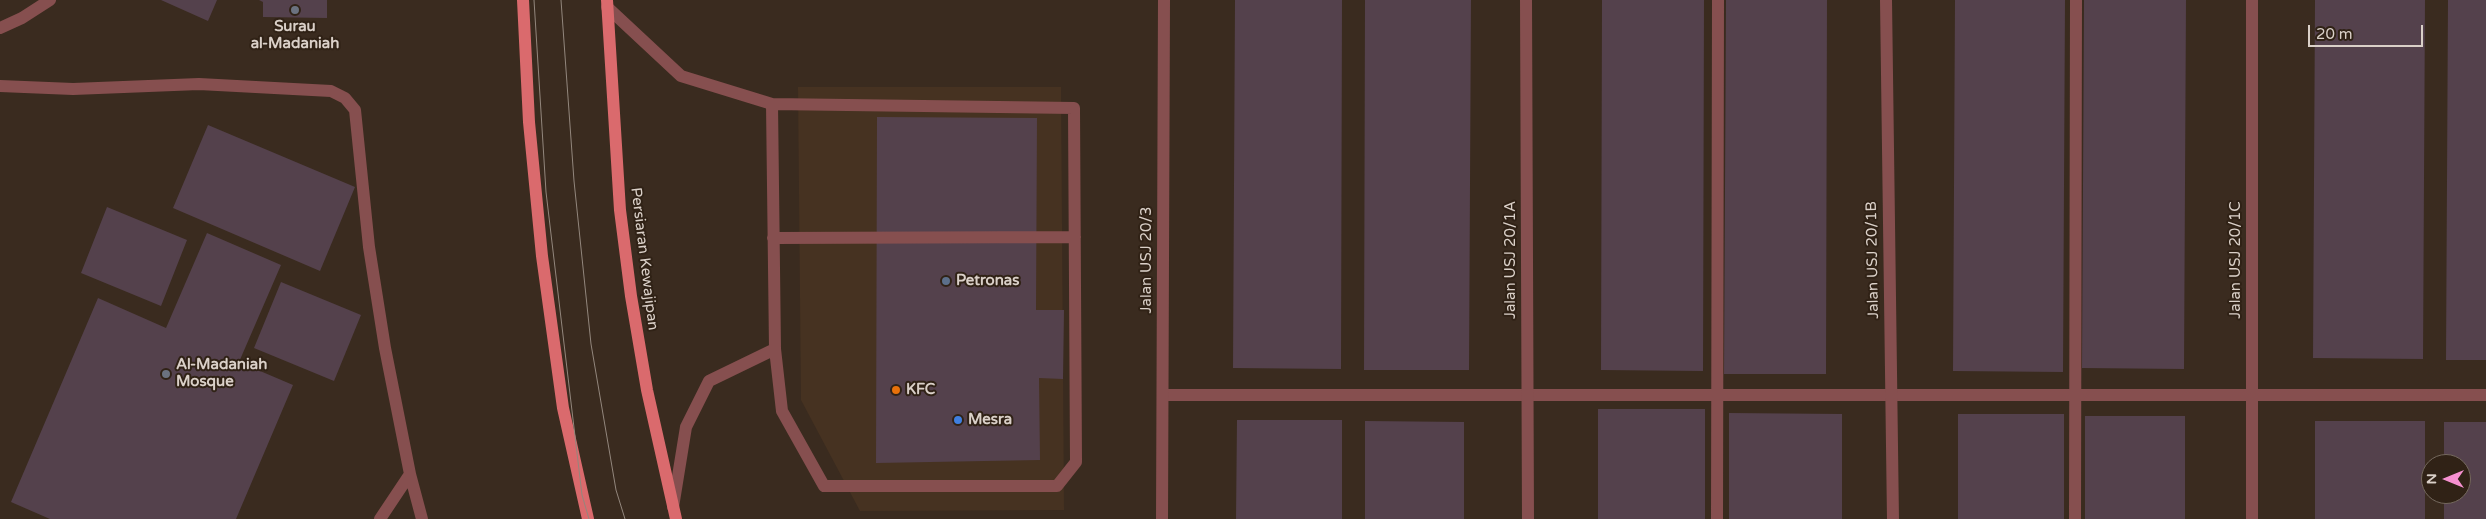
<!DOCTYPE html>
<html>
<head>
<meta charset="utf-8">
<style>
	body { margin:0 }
	#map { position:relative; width:2486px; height:519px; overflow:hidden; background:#3a2b1f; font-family:"Varela Round",sans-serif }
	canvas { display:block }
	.north { position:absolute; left:2421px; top:454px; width:50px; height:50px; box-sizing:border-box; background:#302216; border:1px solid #74685d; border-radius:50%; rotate:270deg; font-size:14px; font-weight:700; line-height:20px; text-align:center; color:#dad0c8 }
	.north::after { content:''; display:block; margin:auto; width:18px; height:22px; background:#f690d0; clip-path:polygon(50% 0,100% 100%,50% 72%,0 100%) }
	.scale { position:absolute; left:2308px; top:25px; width:115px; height:22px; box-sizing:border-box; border:2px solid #dad0c8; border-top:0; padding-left:6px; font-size:15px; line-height:18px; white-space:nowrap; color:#dad0c8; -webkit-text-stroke:4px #302216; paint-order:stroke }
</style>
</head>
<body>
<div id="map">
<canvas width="2486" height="519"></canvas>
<div class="north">N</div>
<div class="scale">20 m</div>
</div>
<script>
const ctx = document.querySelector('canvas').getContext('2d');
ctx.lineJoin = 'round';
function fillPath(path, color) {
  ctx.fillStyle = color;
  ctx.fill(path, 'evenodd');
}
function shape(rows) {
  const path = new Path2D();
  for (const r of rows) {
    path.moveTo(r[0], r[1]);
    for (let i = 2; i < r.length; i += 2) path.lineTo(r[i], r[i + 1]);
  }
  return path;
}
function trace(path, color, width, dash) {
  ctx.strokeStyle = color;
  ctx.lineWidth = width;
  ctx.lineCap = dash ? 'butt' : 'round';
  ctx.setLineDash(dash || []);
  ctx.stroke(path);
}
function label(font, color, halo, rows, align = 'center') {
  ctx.font = font + ' "Varela Round",sans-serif';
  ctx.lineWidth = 4;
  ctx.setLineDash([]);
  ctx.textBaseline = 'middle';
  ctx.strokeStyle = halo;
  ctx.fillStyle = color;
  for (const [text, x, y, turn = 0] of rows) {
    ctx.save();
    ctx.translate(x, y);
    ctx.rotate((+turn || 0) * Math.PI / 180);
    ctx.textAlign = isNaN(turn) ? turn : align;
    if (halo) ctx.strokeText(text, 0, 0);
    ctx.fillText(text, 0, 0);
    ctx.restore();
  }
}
const built = shape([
	[798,87,1061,87,1064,510,860,511,801,400]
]);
const building = shape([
	[161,0,217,0,208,21],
	[259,0,327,0,327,18,263,17,263,2],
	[1235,0,1342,0,1341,369,1233,368],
	[1365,0,1471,0,1469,370,1364,370],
	[1602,0,1704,0,1703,371,1601,370],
	[1726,0,1827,0,1826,374,1724,374],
	[1955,0,2065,0,2063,372,1953,371],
	[2084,0,2186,0,2184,369,2082,368],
	[2315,0,2425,0,2423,359,2313,358],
	[2448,0,2486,0,2486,360,2446,360],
	[877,117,1037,118,1036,310,1064,310,1063,379,1039,378,1040,460,876,463],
	[208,125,355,187,320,271,173,208],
	[107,207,187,240,161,306,81,273],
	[207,233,281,265,239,362,293,385,236,519,50,519,11,502,98,298,166,328],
	[281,282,361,315,334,381,254,348],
	[1598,409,1705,409,1705,519,1598,519],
	[1729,413,1842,414,1842,519,1729,519],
	[1958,414,2064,414,2064,519,1958,519],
	[2085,416,2185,416,2185,519,2085,519],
	[1237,420,1342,420,1342,519,1236,519],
	[1365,421,1464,422,1464,519,1365,519],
	[2315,421,2425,421,2425,519,2315,519],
	[2444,422,2486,422,2486,519,2444,519,2444,494,2461,494,2461,464,2444,464]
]);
const service = shape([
	[607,7,681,76,772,104,775,349,709,381,686,427,673,507],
	[0,28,22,18,50,0],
	[0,86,73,89,199,84,331,91,345,98,355,110,369,247,385,348,410,474,422,519],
	[772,104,1074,108,1076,462,1057,486,824,486,782,411,775,349],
	[773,238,1075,237],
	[1164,395,2486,395],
	[380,519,410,474],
	[1717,519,1718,0],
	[2075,519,2076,0]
]);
const minor = shape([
	[1526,0,1528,519],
	[1886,0,1893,519],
	[2252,0,2252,519],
	[1162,519,1164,0]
]);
const primary = shape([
	[523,0,529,122,542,256,563,408,588,519],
	[607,0,620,210,631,296,647,390,676,519]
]);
const tram = shape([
	[534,0,546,192,582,495,589,519],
	[561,0,574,181,591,344,616,490,625,519]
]);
const markers = [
	[295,10,5,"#6b7280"],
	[946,281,5,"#5c6f8a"],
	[166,374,5,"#6b7280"],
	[896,390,5,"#e8710a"],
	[958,420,5,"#3f7fe0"]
];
const poiNames = [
	["Surau",295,27,"center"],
	["al-Madaniah",295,44,"center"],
	["Petronas",956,281],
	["Al-Madaniah",176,365],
	["Mosque",176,382],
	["KFC",906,390],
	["Mesra",968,420]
];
const streetNames = [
	["Persiaran Kewajipan",644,259,83],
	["Jalan USJ 20/3",1147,260,-90],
	["Jalan USJ 20/1A",1511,260,-90],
	["Jalan USJ 20/1B",1873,260,-91],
	["Jalan USJ 20/1C",2236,260,-90]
];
fillPath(built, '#463221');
fillPath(building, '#54414c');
trace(service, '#864f4f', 12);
trace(minor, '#864f4f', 12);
trace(primary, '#da6a6d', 12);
trace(tram, '#93877d', 1);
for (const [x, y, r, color] of markers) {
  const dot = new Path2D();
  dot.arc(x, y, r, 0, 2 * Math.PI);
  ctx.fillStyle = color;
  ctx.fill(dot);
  trace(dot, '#302216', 2);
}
label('bold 15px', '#dad0c8', '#302216', poiNames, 'left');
label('15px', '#dad0c8', '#302216', streetNames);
</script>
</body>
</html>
